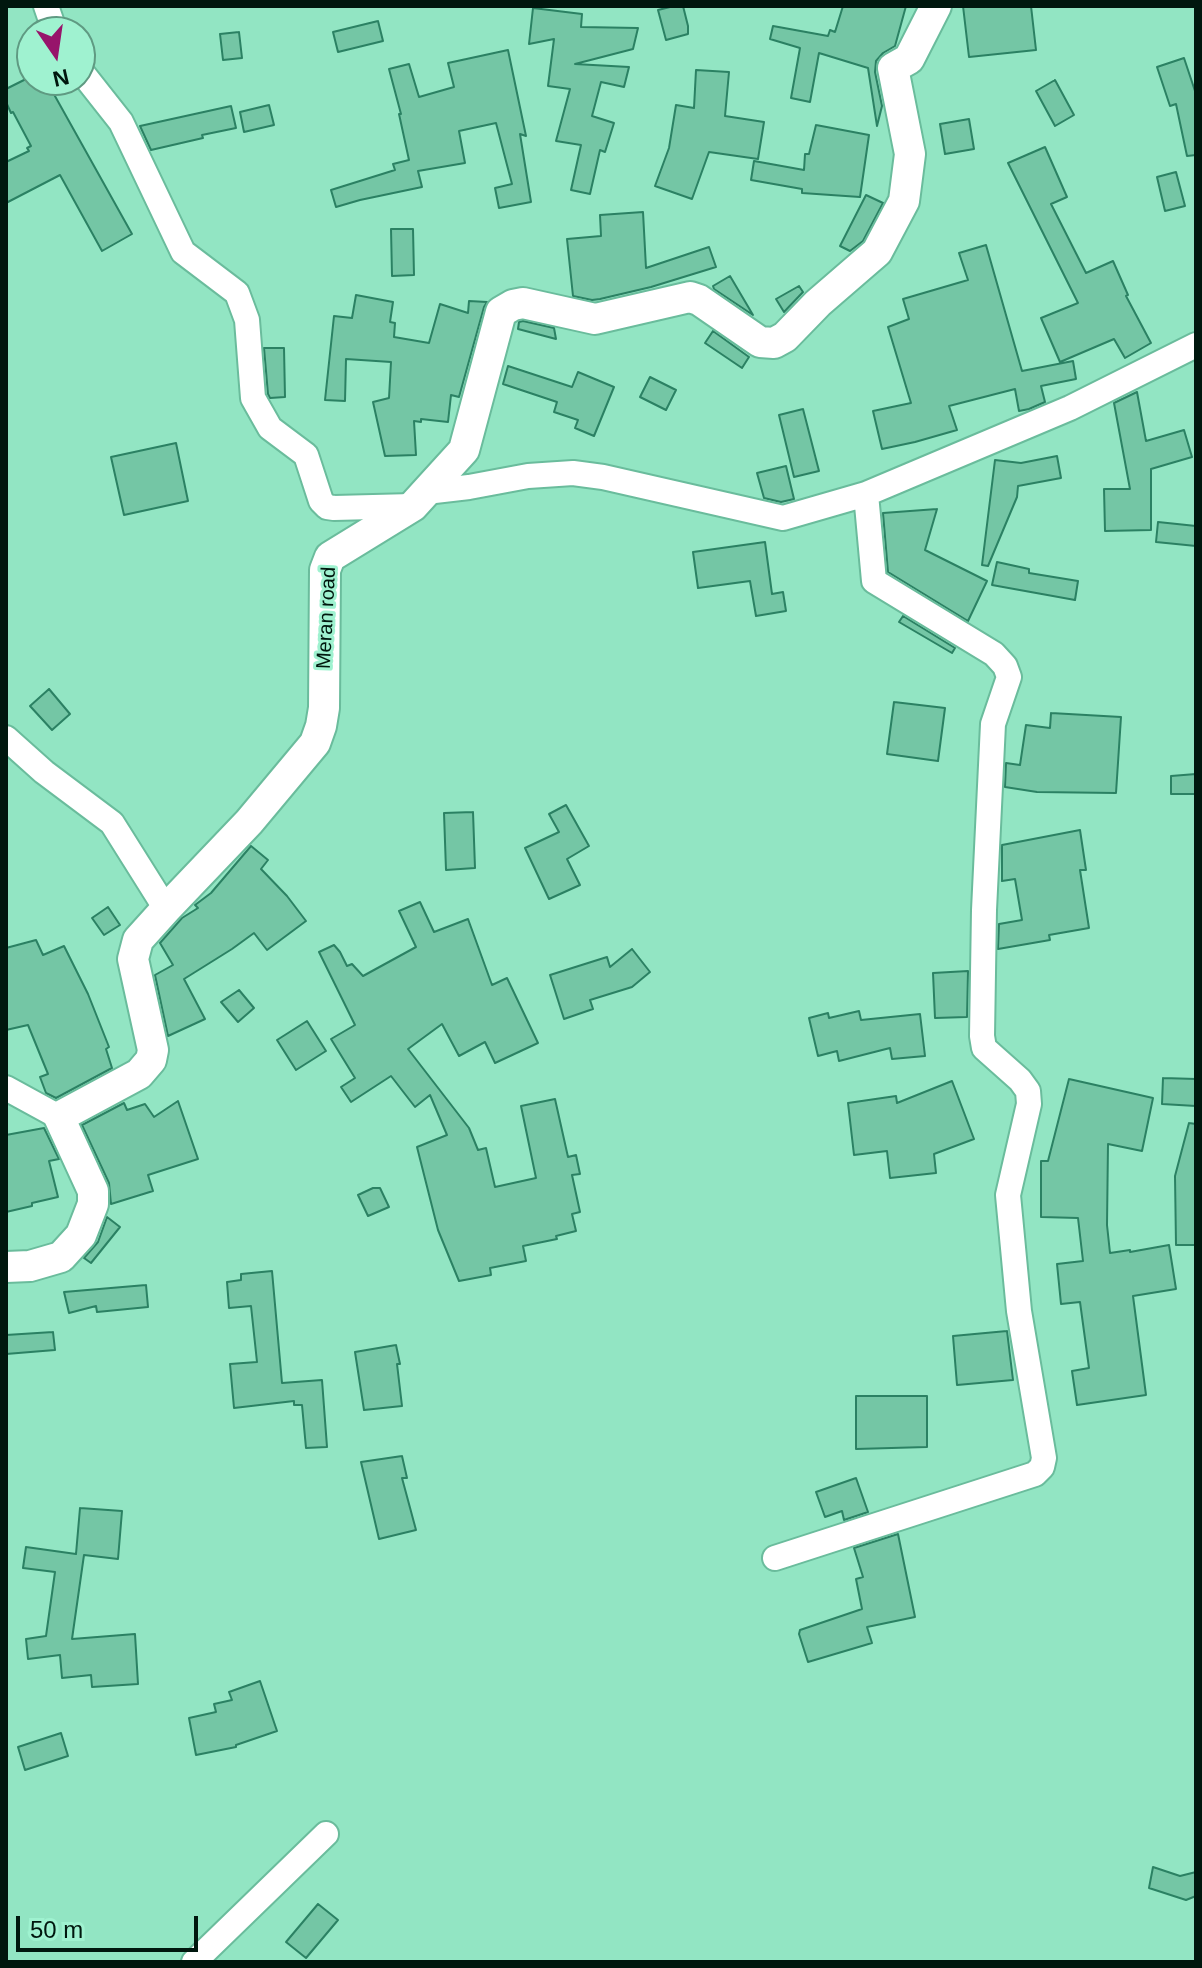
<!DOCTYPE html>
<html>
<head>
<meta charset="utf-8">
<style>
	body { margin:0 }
	#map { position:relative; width:1202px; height:1968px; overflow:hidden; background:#92e5c3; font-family:Helvetica,sans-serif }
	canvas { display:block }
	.frame { position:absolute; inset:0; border:8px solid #00170e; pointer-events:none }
	.north { position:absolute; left:16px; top:16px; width:80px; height:80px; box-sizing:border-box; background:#9ff2d0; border:2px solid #5f9a82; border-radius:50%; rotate:167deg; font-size:22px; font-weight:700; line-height:32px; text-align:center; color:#00170e }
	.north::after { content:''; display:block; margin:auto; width:28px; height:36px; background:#97146b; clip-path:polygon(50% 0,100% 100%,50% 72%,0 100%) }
	.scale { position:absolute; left:16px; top:1916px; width:182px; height:36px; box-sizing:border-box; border:4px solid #00170e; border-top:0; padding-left:10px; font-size:24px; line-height:28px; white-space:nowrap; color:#00170e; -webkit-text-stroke:6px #9ff2d0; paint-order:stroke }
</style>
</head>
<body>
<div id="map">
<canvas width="1202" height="1968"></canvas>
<div class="frame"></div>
<div class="north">N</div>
<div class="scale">50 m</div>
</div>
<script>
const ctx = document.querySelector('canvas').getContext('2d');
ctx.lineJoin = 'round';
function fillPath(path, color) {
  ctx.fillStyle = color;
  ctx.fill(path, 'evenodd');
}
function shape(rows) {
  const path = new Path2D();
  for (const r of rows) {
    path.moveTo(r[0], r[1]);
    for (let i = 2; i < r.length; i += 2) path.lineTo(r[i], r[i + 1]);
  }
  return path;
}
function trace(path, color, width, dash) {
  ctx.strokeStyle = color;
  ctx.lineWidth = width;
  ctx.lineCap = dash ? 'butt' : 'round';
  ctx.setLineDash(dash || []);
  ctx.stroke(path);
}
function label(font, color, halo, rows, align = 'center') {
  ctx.font = font + ' Helvetica,sans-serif';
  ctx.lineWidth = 6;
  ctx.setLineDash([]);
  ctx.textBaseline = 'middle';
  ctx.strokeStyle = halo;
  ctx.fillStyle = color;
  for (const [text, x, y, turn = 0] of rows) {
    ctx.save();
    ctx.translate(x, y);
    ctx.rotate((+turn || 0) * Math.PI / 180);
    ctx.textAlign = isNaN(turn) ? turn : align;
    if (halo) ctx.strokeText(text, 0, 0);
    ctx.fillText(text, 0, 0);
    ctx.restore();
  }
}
const building = shape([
	[674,6,683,6,688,26,688,34,666,40,658,10,674,6],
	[843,6,906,6,895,46,883,53,876,61,875,72,882,106,877,126,868,68,819,53,810,102,791,98,800,48,770,39,773,26,828,36,830,30,835,32,843,6],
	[963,6,1031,6,1036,50,969,57,963,6],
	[533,8,582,14,581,27,638,28,633,49,575,64,629,67,624,87,601,82,592,116,614,123,605,152,600,150,590,194,571,190,581,145,556,141,570,89,548,86,554,39,529,44,533,8],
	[378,21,383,41,338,52,333,32,378,21],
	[239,32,242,58,223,60,220,34,239,32],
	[508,50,526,136,520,134,531,202,499,208,495,188,512,184,496,123,459,131,465,163,418,171,422,187,360,200,336,207,331,190,395,170,393,164,409,160,399,114,401,114,389,69,409,64,419,97,454,87,448,63,508,50],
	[1184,58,1196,94,1196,155,1187,156,1176,104,1170,106,1157,67,1184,58],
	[696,70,729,72,725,116,764,122,758,159,709,152,692,199,655,186,669,148,676,105,694,108,696,70],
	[24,80,46,80,132,234,102,251,60,175,6,203,6,162,29,151,27,148,31,146,13,112,11,113,6,102,6,89,24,80],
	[1055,80,1074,115,1055,126,1036,91,1055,80],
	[269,105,274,125,244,132,240,112,269,105],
	[231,106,236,128,202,135,203,138,151,150,140,126,231,106],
	[969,119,974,149,945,154,940,124,969,119],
	[816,125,869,135,860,197,802,193,802,189,751,180,754,161,804,170,805,154,809,154,816,125],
	[1045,147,1067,197,1051,204,1086,273,1113,261,1128,295,1126,296,1151,343,1125,358,1114,339,1060,362,1041,318,1078,303,1008,163,1045,147],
	[1176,172,1185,206,1165,211,1157,177,1176,172],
	[866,195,883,203,863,241,850,251,840,246,866,195],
	[643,212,646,268,709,247,716,267,651,287,600,299,592,300,573,296,567,239,601,236,600,215,643,212],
	[391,229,413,229,414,275,392,276,391,229],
	[986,245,1022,371,1073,361,1076,379,1041,386,1045,402,1029,409,1019,411,1015,389,949,406,957,430,915,442,882,449,873,411,911,403,888,327,909,319,903,299,968,280,959,253,986,245],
	[730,276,753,315,714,289,713,286,730,276],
	[799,286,803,292,784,312,776,299,799,286],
	[356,295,393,302,390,322,395,323,394,337,429,343,440,304,468,313,469,301,487,302,484,307,459,397,451,395,448,422,421,419,421,422,414,421,416,455,385,456,373,402,389,398,391,362,346,359,345,401,325,400,334,316,352,318,356,295],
	[523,321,554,328,556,339,518,329,519,322,523,321],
	[713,331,749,357,742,368,705,343,713,331],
	[264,348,284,348,285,397,270,398,268,394,264,348],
	[508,366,572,387,578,372,614,387,594,436,575,428,578,420,554,412,557,402,503,384,508,366],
	[650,377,676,390,666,410,640,397,650,377],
	[1137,392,1146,441,1184,430,1192,457,1151,469,1151,530,1105,531,1104,489,1130,489,1114,403,1137,392],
	[803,409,819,471,794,477,779,415,803,409],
	[176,443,188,501,124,515,111,457,176,443],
	[1057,456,1061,478,1018,486,1017,497,988,566,982,565,995,460,1021,463,1057,456],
	[786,466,794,499,781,502,764,498,757,473,786,466],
	[937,509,925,550,987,581,968,621,888,572,883,513,937,509],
	[1158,522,1196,526,1196,546,1156,542,1158,522],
	[765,542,772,594,783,592,786,611,756,616,750,581,698,588,693,552,765,542],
	[997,562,1029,569,1029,573,1078,581,1075,600,992,585,997,562],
	[903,616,955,648,952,653,899,622,903,616],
	[49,689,70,714,52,730,30,706,49,689],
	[894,702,945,708,938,761,887,754,894,702],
	[1051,713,1121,717,1116,793,1037,792,1005,787,1006,763,1020,765,1026,725,1050,728,1051,713],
	[1196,774,1196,794,1171,794,1171,776,1196,774],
	[566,805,589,846,567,859,580,885,549,899,525,848,559,832,549,814,566,805],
	[473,812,475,868,446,870,444,813,473,812],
	[1080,830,1086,870,1080,870,1089,928,1049,935,1050,940,998,949,999,924,1022,920,1015,879,1002,881,1002,845,1080,830],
	[251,846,268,860,261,869,287,896,306,921,267,950,254,933,232,949,184,979,205,1019,168,1036,155,975,173,965,160,943,182,918,198,908,195,905,211,893,251,846],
	[420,902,434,932,468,919,492,985,507,978,538,1043,495,1063,485,1042,459,1056,442,1024,408,1049,469,1128,478,1150,486,1148,495,1187,536,1178,521,1106,555,1099,568,1157,576,1155,580,1174,572,1175,580,1212,572,1214,576,1231,556,1236,557,1239,523,1246,526,1261,490,1268,491,1275,459,1281,438,1230,417,1147,447,1135,430,1095,415,1107,391,1076,351,1102,341,1087,355,1078,331,1039,355,1025,319,952,334,945,340,952,347,966,352,964,363,976,416,947,399,911,420,902],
	[108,907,120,925,104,935,92,918,108,907],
	[36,940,43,955,64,946,88,994,109,1047,106,1049,112,1068,56,1098,46,1093,40,1077,48,1074,28,1025,6,1030,6,948,36,940],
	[632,949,650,972,632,987,590,1000,593,1009,564,1019,550,975,607,957,610,967,632,949],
	[968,971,967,1017,935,1018,933,973,968,971],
	[239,990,254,1008,238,1022,221,1002,239,990],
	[859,1011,861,1020,920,1014,925,1056,892,1059,890,1048,839,1061,837,1051,818,1056,809,1018,828,1013,829,1018,859,1011],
	[307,1021,326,1051,296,1070,277,1040,307,1021],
	[1163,1078,1196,1079,1196,1106,1162,1104,1163,1078],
	[1069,1079,1153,1098,1142,1151,1108,1144,1107,1225,1110,1253,1130,1250,1130,1252,1169,1245,1176,1289,1133,1296,1146,1395,1077,1405,1072,1371,1089,1368,1080,1302,1061,1304,1057,1264,1083,1261,1078,1218,1041,1217,1041,1161,1048,1161,1069,1079],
	[952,1081,974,1139,934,1154,936,1173,890,1178,887,1151,854,1155,848,1103,896,1096,897,1103,952,1081],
	[178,1101,198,1159,148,1175,153,1191,111,1204,109,1183,82,1125,124,1103,127,1110,145,1104,154,1117,178,1101],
	[1189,1123,1196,1124,1196,1245,1176,1245,1175,1176,1189,1123],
	[44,1128,59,1159,49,1161,58,1197,32,1203,32,1206,6,1212,6,1135,44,1128],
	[373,1188,380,1188,389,1207,368,1216,358,1195,373,1188],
	[107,1217,120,1227,91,1263,84,1258,98,1242,107,1217],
	[272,1271,282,1383,322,1380,327,1447,306,1448,302,1405,294,1405,294,1401,234,1408,230,1364,257,1362,251,1306,229,1308,227,1282,241,1280,241,1274,272,1271],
	[146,1285,148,1307,97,1312,96,1306,69,1313,64,1292,146,1285],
	[1007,1331,1013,1380,957,1385,953,1336,1007,1331],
	[53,1332,55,1350,6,1354,6,1335,53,1332],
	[396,1345,400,1364,397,1364,402,1406,364,1410,355,1352,396,1345],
	[856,1396,927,1396,927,1447,856,1449,856,1396],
	[402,1456,407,1478,402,1478,416,1530,379,1539,361,1462,402,1456],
	[856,1478,868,1512,844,1520,842,1511,825,1517,816,1492,856,1478],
	[80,1508,122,1511,118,1559,84,1555,72,1639,135,1634,138,1684,92,1687,91,1675,62,1678,60,1655,28,1659,26,1639,46,1636,55,1572,23,1568,26,1547,76,1554,80,1508],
	[898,1534,915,1617,867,1627,872,1643,808,1662,799,1634,800,1630,862,1609,856,1579,863,1577,854,1548,898,1534],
	[260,1681,277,1731,236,1745,236,1747,196,1755,189,1718,216,1712,214,1704,232,1700,229,1692,260,1681],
	[61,1733,68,1756,25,1770,18,1747,61,1733],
	[1153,1867,1180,1876,1196,1872,1196,1896,1186,1900,1149,1888,1153,1867],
	[318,1904,338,1920,306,1958,286,1942,318,1904]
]);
const minor = shape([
	[46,6,55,32],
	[80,70,121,122,183,252,237,293,247,320,253,398,270,428,306,455,321,501,327,507,334,508,413,506],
	[426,492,469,487,528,476,573,473,603,477,783,518,866,494,1070,408,1196,345],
	[6,738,44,772,112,823,166,909],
	[6,1088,59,1117],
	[775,1558,1035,1474,1042,1467,1044,1458,1019,1311,1008,1195,1029,1104,1028,1091,1020,1080,984,1048,982,1036,984,910,993,724,1009,677,1005,666,994,654,874,581,866,494],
	[194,1962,326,1834]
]);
const tertiary = shape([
	[6,1267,30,1266,61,1257,81,1235,93,1204,93,1191,59,1117,139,1074,151,1060,153,1050,133,959,138,940,166,909,249,822,315,743,321,726,324,708,325,570,330,557,413,506,464,450,501,312,513,305,523,303,595,319,690,297,699,300,760,342,774,343,785,337,818,303,877,252,904,201,910,154,893,68,909,59,936,6]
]);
const streetNames = [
	["Meran road",327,618,-87]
];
fillPath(building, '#74c6a5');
trace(building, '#2b8163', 2);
trace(minor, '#6abc9c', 28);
trace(tertiary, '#6abc9c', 34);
trace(minor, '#fff', 24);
trace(tertiary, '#fff', 30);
label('20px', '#00170e', '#9ff2d0', streetNames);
</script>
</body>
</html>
